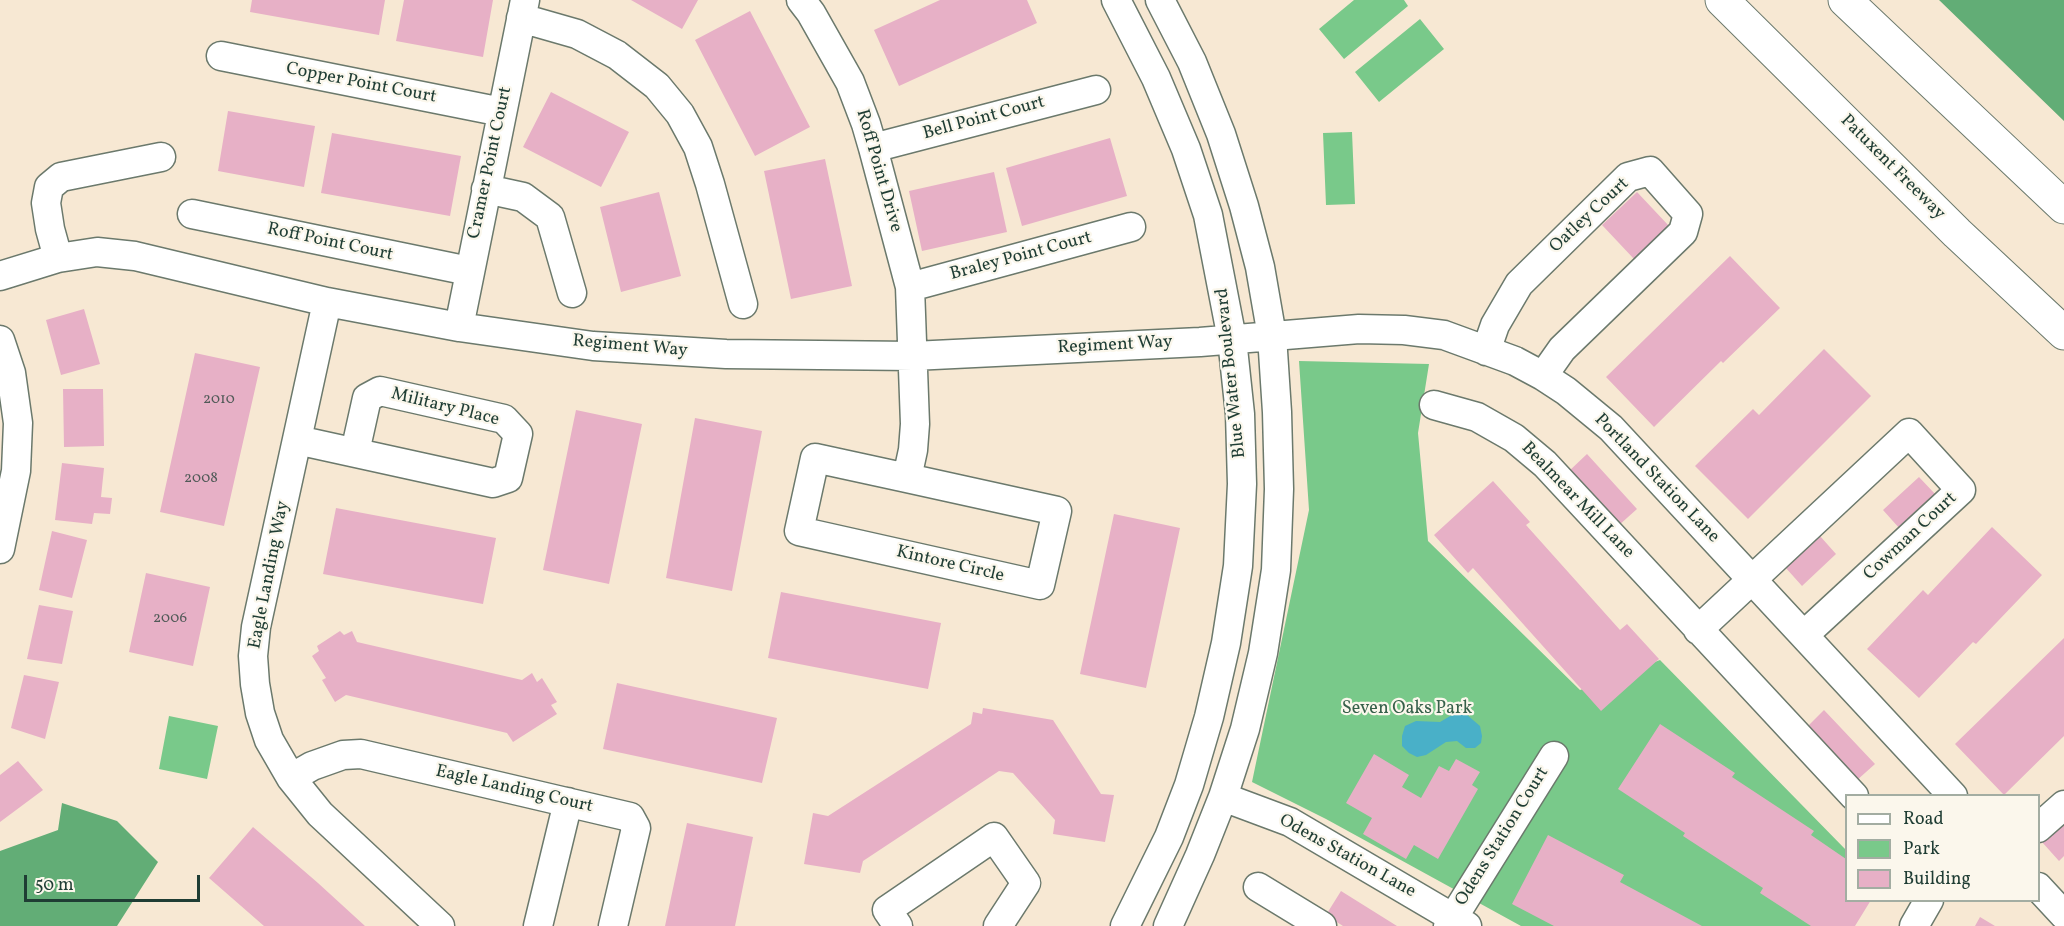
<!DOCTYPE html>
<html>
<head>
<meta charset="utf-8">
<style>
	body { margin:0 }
	#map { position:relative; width:2064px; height:926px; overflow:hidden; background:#f7e8d3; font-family:Vollkorn,serif }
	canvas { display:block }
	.legend { position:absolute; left:1845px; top:794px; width:195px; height:108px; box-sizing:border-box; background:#fbf7ec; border:2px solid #a3ada2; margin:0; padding:8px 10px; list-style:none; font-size:18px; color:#1f3d34 }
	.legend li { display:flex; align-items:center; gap:12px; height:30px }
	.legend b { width:30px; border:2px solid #a3ada2 }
	.scale { position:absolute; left:24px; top:875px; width:176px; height:27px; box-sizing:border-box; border:3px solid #1f3d34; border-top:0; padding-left:8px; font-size:18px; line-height:21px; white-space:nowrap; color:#1f3d34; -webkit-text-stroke:4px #fbf7ec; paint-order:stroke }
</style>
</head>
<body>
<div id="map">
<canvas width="2064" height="926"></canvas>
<ul class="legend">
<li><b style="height:8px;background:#fff"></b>Road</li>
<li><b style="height:16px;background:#79c98a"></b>Park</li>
<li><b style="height:16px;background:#e7b0c6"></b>Building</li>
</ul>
<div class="scale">50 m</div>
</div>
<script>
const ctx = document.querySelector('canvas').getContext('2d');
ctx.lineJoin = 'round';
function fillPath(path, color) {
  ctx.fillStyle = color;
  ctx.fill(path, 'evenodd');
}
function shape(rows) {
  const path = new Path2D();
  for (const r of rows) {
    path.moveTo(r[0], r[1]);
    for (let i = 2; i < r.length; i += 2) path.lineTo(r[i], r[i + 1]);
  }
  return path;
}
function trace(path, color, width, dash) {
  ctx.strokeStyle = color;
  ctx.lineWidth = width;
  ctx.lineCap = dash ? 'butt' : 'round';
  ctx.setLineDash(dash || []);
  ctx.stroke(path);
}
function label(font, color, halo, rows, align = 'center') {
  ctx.font = font + ' Vollkorn,serif';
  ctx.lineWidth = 4.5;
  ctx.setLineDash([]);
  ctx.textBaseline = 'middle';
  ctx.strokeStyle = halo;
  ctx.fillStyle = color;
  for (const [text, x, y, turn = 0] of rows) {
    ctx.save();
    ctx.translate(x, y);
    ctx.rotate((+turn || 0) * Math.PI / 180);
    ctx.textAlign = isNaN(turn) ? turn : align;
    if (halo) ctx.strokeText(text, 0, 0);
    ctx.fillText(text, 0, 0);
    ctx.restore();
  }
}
const green = shape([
	[1354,0,1404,0,1408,6,1344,59,1319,29],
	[1420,19,1444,49,1379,102,1355,72],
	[1352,132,1355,204,1326,205,1323,133],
	[1299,361,1429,364,1418,433,1428,541,1580,690,1660,660,1846,850,1846,900,1850,926,1521,926,1326,819,1252,782,1309,510],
	[169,716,218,726,207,779,159,769]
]);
const forest = shape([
	[1939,0,2064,0,2064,121],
	[62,803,117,821,158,862,117,926,0,926,0,851,58,830]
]);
const water = shape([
	[1466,714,1480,726,1482,736,1481,743,1475,748,1466,748,1457,741,1446,742,1426,755,1417,757,1409,753,1402,746,1402,736,1405,726,1416,721,1440,722,1452,715]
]);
const building = shape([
	[252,0,385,0,379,35,250,12],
	[404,0,493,0,483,57,396,41],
	[631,0,698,0,682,29],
	[940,0,1027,0,1037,23,899,86,874,30],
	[750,11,810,127,755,156,695,40],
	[551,92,629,132,601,187,523,147],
	[228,111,315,126,304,187,218,171],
	[332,133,461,156,450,216,321,193],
	[1110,138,1127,196,1022,226,1006,168],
	[825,159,852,286,791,299,764,171],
	[994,172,1007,232,922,251,909,191],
	[659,192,681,276,621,292,600,207],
	[1637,192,1669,226,1634,259,1602,225],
	[1730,256,1780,308,1723,363,1721,361,1654,427,1606,377],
	[84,309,100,364,61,375,46,320],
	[1824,349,1871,396,1748,519,1695,466,1753,409,1759,415],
	[195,353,260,367,224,526,160,512],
	[63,389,103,389,104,446,64,447],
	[576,410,642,424,609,584,543,570],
	[695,418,762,431,732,591,666,578],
	[1587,454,1637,509,1618,526,1568,472],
	[62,463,104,468,101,497,112,498,110,514,94,513,92,524,55,520],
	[1919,477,1936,495,1900,529,1883,510],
	[1493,481,1530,522,1526,525,1620,630,1627,624,1659,659,1601,711,1473,568,1468,573,1434,535],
	[336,508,496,538,483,604,323,574],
	[1114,514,1180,528,1146,688,1080,674],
	[1992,527,2042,575,1976,644,1973,642,1919,698,1867,649,1923,590,1928,595],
	[52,531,87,540,72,598,39,590],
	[1820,536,1836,554,1802,586,1785,567],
	[146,573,210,587,193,666,129,652],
	[781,592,941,623,928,689,768,658],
	[39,605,73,611,62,664,27,659],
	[340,631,344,635,352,631,357,642,522,680,532,673,537,682,542,678,557,702,551,705,557,714,513,742,507,733,346,695,335,702,322,680,326,678,312,656,319,651,317,646],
	[2064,638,2064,736,2004,795,1955,744],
	[24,675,59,682,45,739,11,728],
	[617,683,777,718,762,783,603,749],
	[983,708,1053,720,1101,794,1114,795,1105,842,1053,834,1055,820,1013,773,999,771,863,861,860,873,804,864,813,813,828,816,971,724,973,712,982,714],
	[1824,710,1875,764,1856,781,1806,728],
	[1660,724,1735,773,1732,777,1814,831,1811,835,1846,859,1846,900,1871,900,1855,926,1811,926,1760,893,1763,888,1683,836,1685,833,1618,789],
	[1374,754,1409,775,1402,787,1421,798,1439,766,1449,771,1456,759,1480,772,1472,785,1478,789,1438,859,1414,845,1406,859,1363,834,1372,818,1346,803],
	[18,761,43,790,0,822,0,775],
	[687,823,753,837,735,926,665,926],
	[2064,823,2064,856,2059,861,2042,842],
	[253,827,318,883,365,926,264,926,209,878],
	[1548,835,1624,875,1620,882,1702,926,1554,926,1512,904],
	[1341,891,1397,926,1343,926,1326,915],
	[1980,917,1995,926,1975,926]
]);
const minor = shape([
	[801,0,811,13,850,82,866,124,873,148,910,287,915,424,913,450,907,478,815,458,799,531,1040,585,1057,511,907,478],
	[1116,0,1156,78,1186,149,1208,215,1232,339,1240,414,1242,484,1238,566,1226,643,1209,717,1189,785,1169,837,1125,926],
	[1160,0,1192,62,1221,134,1244,206,1260,267,1272,336,1277,412,1279,489,1276,570,1263,653,1245,729,1223,797,1200,855,1168,926],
	[521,18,577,34,617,55,657,86,680,114,698,147,710,184,743,304],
	[221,56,502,112],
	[873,148,1096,90],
	[486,189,523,197,550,217,572,293],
	[192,214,469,271],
	[58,258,50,229,46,203,49,187,61,177,161,157],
	[0,276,58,258,97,252,135,256,327,302,459,327,593,346,726,354,913,356,1200,342,1359,329,1404,330,1444,335,1515,361,1543,376,1566,391,1611,428,1953,796],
	[910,287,1131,227],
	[327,302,256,627,253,656,255,684,260,713,269,740,291,778,320,814,440,926],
	[459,327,525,0],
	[0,340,11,373,18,423,16,471,0,549],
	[1486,351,1495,325,1519,284,1628,177,1650,171,1688,214,1683,232,1562,349,1543,376],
	[1434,405,1477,417,1514,438,1545,464,1854,796],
	[297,440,493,483,508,478,518,434,504,419,380,391,367,398,355,452],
	[1698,630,1909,433,1961,490,1804,635],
	[291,778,312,766,343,755,361,754,630,817,636,828,613,926],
	[1223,797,1290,822,1467,926],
	[2038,828,2064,805],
	[1258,887,1322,926],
	[2038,887,2064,915],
	[538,926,568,802],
	[898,926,887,910,994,837,1026,883,998,926],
	[1448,926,1554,756],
	[1914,926,1929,900]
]);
const highway = shape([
	[1722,0,1957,233,2064,333],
	[1845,0,2064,207]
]);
const numberNames = [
	["2010",219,400],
	["2008",201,479],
	["2006",170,619]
];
const streetNames = [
	["Copper Point Court",361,84,11],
	["Bell Point Court",984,119,-15],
	["Cramer Point Court",491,163,-78],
	["Patuxent Freeway",1892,168,45],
	["Roff Point Drive",878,171,74],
	["Oatley Court",1590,216,-43],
	["Roff Point Court",330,243,12],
	["Braley Point Court",1021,257,-15],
	["Regiment Way",1115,346,-3],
	["Regiment Way",630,347,5],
	["Blue Water Boulevard",1232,373,-96],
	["Military Place",445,408,14],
	["Portland Station Lane",1656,479,46],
	["Bealmear Mill Lane",1577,501,46],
	["Cowman Court",1911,537,-43],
	["Kintore Circle",950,565,13],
	["Eagle Landing Way",270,575,-79],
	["Eagle Landing Court",514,790,13],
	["Odens Station Court",1503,837,-58],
	["Odens Station Lane",1347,857,29]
];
const parkNames = [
	["Seven Oaks Park",1407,710]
];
fillPath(green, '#79c98a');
fillPath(forest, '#62ad76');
fillPath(water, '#49b0c8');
fillPath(building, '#e7b0c6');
trace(minor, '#6b796c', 31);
trace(highway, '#6b796c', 35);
trace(minor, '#fff', 28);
trace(highway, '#fff', 33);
label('15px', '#515a58', null, numberNames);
label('18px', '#1f3d34', '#fbf7ec', streetNames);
label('18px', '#36604a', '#fbf7ec', parkNames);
</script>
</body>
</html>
